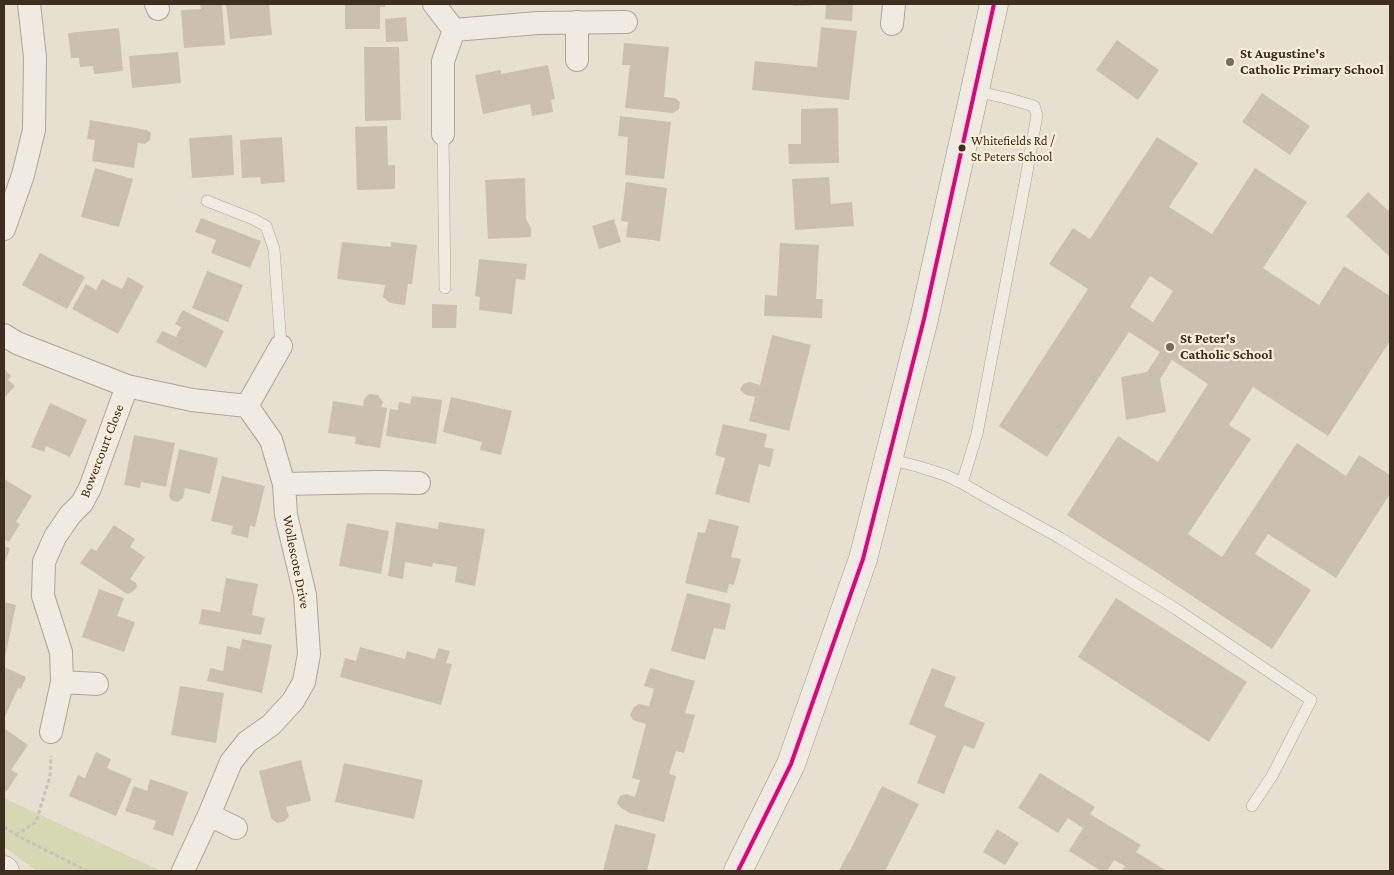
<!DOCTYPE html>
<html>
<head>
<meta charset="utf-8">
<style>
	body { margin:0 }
	#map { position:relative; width:1394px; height:875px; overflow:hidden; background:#e7e0d1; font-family:"Crimson Pro",serif }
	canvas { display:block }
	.frame { position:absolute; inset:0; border:5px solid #3d2e20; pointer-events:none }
</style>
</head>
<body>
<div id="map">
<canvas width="1394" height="875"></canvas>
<div class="frame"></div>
</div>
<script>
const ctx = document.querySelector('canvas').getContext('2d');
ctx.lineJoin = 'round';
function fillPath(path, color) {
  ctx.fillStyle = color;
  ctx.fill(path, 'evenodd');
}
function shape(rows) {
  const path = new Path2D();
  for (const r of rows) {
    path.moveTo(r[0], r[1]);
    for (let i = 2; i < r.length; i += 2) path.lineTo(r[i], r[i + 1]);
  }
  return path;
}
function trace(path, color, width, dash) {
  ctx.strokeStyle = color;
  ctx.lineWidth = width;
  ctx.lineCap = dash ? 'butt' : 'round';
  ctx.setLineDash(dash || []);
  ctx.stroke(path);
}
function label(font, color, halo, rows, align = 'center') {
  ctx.font = font + ' "Crimson Pro",serif';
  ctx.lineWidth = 4.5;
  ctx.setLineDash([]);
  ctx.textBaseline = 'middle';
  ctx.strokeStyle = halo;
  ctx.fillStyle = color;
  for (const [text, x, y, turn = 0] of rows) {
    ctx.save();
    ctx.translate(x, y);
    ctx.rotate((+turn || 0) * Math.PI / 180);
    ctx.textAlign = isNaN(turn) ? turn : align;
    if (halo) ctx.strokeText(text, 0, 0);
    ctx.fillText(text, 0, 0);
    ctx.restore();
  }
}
const green = shape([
	[4,798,161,871,37,871,4,847]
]);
const building = shape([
	[200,4,222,4,225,45,184,48,181,10,201,9],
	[226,4,269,4,272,35,230,39],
	[345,4,385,4,385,7,380,7,380,29,345,29],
	[793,4,814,4,814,5,793,6],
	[826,4,853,4,852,21,825,19],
	[406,17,408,41,386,42,385,19],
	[821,27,857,31,849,100,752,90,755,61,817,67],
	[119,28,123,71,94,74,93,66,80,67,79,58,71,58,68,33],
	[1117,40,1159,70,1138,100,1096,70],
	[624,43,669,47,664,97,675,98,680,102,679,109,673,113,625,108,630,65,622,65],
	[364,47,399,47,401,120,365,121],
	[178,52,181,83,132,88,129,56],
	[548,65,555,99,551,100,553,112,532,116,530,104,483,114,475,75,501,70,501,74],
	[1262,93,1310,126,1290,155,1242,122],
	[838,108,839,163,789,164,788,144,801,144,801,109],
	[620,116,671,122,664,179,625,175,628,137,618,136],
	[90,120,147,130,151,133,150,140,145,144,138,143,134,168,92,161,95,140,87,139],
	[387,126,388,165,395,165,395,189,357,190,355,127],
	[232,135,234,175,192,178,189,138],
	[282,137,285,182,261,184,260,177,242,178,240,140],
	[1157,137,1198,163,1169,207,1212,234,1255,168,1307,202,1263,268,1319,305,1344,266,1390,296,1390,341,1328,436,1253,387,1229,425,1251,439,1188,534,1222,557,1297,443,1346,476,1359,455,1390,475,1390,494,1336,578,1268,534,1255,554,1311,590,1272,649,1156,572,1067,515,1118,436,1158,462,1208,384,1172,360,1160,379,1166,412,1126,420,1121,377,1147,372,1160,352,1129,332,1047,457,999,426,1088,289,1049,264,1073,228,1090,239],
	[1150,276,1173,291,1153,322,1130,307],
	[95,168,133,179,119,227,81,217],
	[829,177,831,204,852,202,854,226,795,230,792,179],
	[525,178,526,219,531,228,531,237,488,239,485,180],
	[626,182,667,188,660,241,626,237,628,222,621,221],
	[1368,192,1390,212,1390,257,1346,216],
	[201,218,261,241,250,268,211,253,216,240,195,232],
	[614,219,621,242,599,249,592,226],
	[342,242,391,247,391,242,417,245,412,284,408,284,405,305,390,303,383,297,385,285,337,279],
	[780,243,819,245,816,299,823,299,822,318,764,316,765,295,777,296],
	[40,253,85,277,67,309,22,285],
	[479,259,527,264,525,280,516,279,512,314,479,310,480,297,475,296],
	[207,271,243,285,228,322,192,308],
	[128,277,144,286,118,334,72,309,86,284,96,290,102,279,122,289],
	[432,304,457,305,456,328,432,328],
	[183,310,224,331,206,368,156,342,162,331,176,337,181,327,175,324],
	[772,335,811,345,789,431,749,421,755,397,746,395,740,390,743,384,750,382,760,385],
	[4,369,11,376,8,380,15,386,4,398],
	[369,394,378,395,383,402,381,407,387,408,380,448,355,444,356,437,328,433,333,401,363,406,364,399],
	[412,396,442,400,436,444,386,436,390,409,398,410,399,402,410,404],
	[451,397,512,411,501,455,480,450,482,442,443,432],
	[50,403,87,420,70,457,46,446,44,452,31,447],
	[723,424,767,434,764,447,774,449,770,467,759,464,749,503,715,494,725,458,715,455],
	[134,435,175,443,166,487,141,482,140,488,124,485],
	[179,449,218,458,210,494,185,488,183,498,178,502,172,501,169,496],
	[222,476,265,486,255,527,250,526,248,538,231,534,233,526,211,521],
	[4,479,32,496,16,522,20,524,9,542,4,539],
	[709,519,739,526,731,557,741,559,734,585,729,584,727,593,685,583,698,532,705,533],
	[396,522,438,529,439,522,485,529,475,586,455,582,457,567,433,563,432,567,405,562,403,579,388,576],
	[347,523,389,531,381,574,339,566],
	[114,525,135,539,130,547,145,557,130,579,136,583,137,587,132,592,127,594,80,563,91,548,96,551],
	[4,546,10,548,4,565],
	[226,578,258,584,252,615,265,618,261,635,199,624,202,609,220,612],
	[99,589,124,598,117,616,135,622,124,652,82,637],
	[687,593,731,604,725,630,714,628,705,660,671,651],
	[1116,598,1247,682,1209,742,1078,657],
	[4,602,16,605,5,657,4,657],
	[242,639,272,645,262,693,207,681,210,668,223,671,227,646,240,649],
	[360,647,405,659,407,651,435,659,438,648,450,651,446,663,452,664,441,705,340,677,345,658,356,661],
	[4,667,26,677,21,689,18,688,4,719],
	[650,668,695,681,685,713,695,715,684,753,676,751,669,774,676,776,664,822,630,813,621,808,617,803,620,796,626,794,635,797,640,780,632,778,646,724,633,720,630,715,634,707,639,704,649,706,654,689,644,686],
	[932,668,956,677,944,706,985,723,974,749,964,745,944,794,917,783,936,736,909,724],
	[180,686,224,693,216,743,171,735],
	[4,728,28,745,11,770,18,774,6,792,4,790],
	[96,752,111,759,107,768,132,779,116,816,69,796,78,775,85,778],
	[301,760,311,801,286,807,289,816,285,821,277,823,271,818,259,771],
	[344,763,423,780,414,819,335,802],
	[1040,773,1095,807,1090,814,1141,845,1136,852,1167,871,1122,871,1125,866,1114,860,1107,871,1101,871,1069,851,1083,828,1068,818,1058,833,1018,808],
	[150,779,188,792,173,836,153,829,156,821,125,811,134,786,147,791],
	[882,786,919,804,885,871,839,871,849,851,850,851],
	[615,824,656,834,647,871,603,871],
	[997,829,1019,843,1005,865,983,852]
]);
const path = shape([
	[4,827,16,835,87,871],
	[16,835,36,822,50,776,51,756]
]);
const lane = shape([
	[443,134,445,288],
	[207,201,253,219,266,226,274,249,281,346],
	[889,459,920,467,945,475,962,483,986,497,1060,538,1176,609,1311,700,1272,776,1252,806],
	[962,483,977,434,1025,183,1037,115,1034,106,1006,98,975,91]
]);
const street = shape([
	[156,4,158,9],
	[434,4,454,30,538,23,626,22],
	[892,24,894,4],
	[577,60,577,22],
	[443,134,443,61,454,30],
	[4,229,23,175,34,130,35,57,29,4],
	[4,335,17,343,127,386,192,400,247,406,271,440,284,484,286,515,305,595,309,654,304,682,293,701,271,725,247,742,231,762,209,815,183,871],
	[247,406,281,346],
	[284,484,380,482,419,483],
	[62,682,97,684],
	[51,732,62,682,61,652,43,596,44,562,55,537,70,515,82,503,90,488,127,386],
	[209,815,236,828]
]);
const secondary = shape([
	[4,870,5,871],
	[738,871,791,764,863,559,924,319,994,4]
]);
const bus1 = shape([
	[738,871,791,764,863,559,924,319,994,4]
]);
const markers = [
	[1230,62,5,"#786c5e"],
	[962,148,4.5,"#3d2e20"],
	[1170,347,5,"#786c5e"]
];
const busNames = [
	["Whitefields Rd /",971,141],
	["St Peters School",971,157]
];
const poiNames = [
	["St Augustine's",1240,54],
	["Catholic Primary School",1240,70],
	["St Peter's",1180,339],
	["Catholic School",1180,355]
];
const streetNames = [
	["Bowercourt Close",102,451,-69],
	["Wollescote Drive",296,562,79]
];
fillPath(green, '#d6d7b3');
fillPath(building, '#cbbfb2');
trace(lane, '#ada599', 12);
trace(street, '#ada599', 24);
trace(secondary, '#9c958a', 29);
trace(path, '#c8c2b9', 3, [4, 2.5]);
trace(lane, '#efebe3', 11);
trace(street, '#efebe3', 22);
trace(secondary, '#efebe3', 28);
trace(bus1, '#e5007d', 4);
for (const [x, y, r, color] of markers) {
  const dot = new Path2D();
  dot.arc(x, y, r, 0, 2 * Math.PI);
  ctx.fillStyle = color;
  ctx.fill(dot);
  trace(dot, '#f7eed8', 2);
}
label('13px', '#3d2e20', '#f7eed8', busNames, 'left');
label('bold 14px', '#3d2e20', '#f7eed8', poiNames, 'left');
label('14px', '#3d2e20', '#f7eed8', streetNames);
</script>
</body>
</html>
